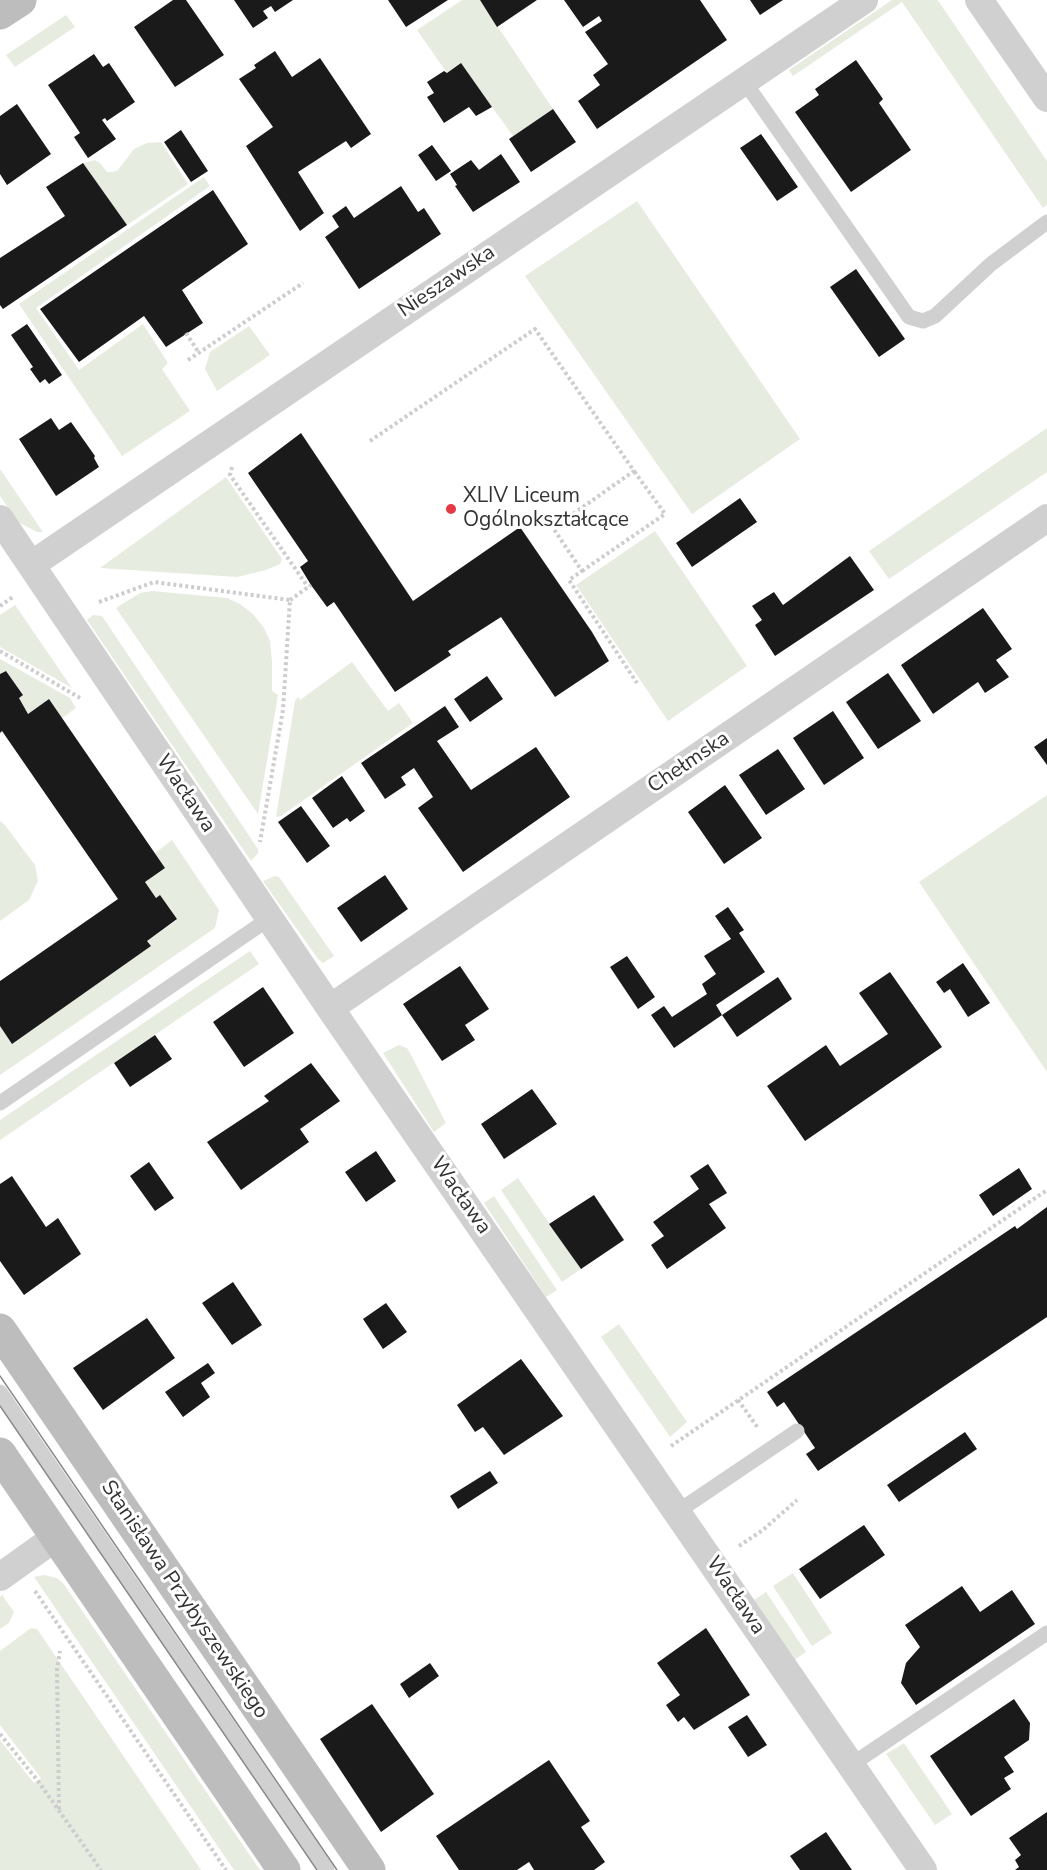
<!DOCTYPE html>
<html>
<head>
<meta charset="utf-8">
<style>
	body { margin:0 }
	canvas { display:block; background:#fff }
</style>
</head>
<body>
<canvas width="1047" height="1870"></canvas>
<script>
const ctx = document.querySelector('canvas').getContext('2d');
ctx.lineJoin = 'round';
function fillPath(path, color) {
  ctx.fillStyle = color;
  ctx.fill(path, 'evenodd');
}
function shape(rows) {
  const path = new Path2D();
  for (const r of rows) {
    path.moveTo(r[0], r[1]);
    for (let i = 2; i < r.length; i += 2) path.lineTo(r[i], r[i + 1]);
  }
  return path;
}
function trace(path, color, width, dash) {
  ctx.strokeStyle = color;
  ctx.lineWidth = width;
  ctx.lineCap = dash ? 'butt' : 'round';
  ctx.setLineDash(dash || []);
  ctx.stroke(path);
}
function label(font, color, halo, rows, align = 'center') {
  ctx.font = font + ' "Nunito Sans",sans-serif';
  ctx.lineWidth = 6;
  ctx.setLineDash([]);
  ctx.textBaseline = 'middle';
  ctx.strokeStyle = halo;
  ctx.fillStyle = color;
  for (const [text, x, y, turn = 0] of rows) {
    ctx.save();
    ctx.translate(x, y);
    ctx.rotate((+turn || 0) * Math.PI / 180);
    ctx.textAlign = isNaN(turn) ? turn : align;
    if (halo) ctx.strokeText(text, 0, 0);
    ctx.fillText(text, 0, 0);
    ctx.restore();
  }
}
const green = shape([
	[462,0,480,0,553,109,513,136,461,64,447,73,417,30],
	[892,0,937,0,939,2,1047,161,1047,205,1043,208,902,2,793,76,789,70],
	[66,15,75,27,15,67,6,55],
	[161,142,188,184,127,225,83,163,95,160,100,163,107,172,113,172,118,170,134,149,147,143],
	[204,177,210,186,36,308,79,370,143,324,168,363,162,369,190,411,122,456,19,304],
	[637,201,800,439,692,514,525,276],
	[249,326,270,355,217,391,205,369,210,352],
	[1047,428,1047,472,889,579,869,551],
	[0,469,43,532,37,532,18,522,0,496],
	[226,477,282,559,280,564,266,570,237,577,100,568],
	[655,531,747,666,668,721,576,585],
	[152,591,227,598,240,604,253,614,264,628,270,641,272,662,272,691,278,695,258,814,116,608,140,593],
	[15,605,72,688,0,647,0,615],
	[93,615,102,616,258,849,258,853,251,861,87,620],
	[0,659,70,698,76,708,62,718,49,699,28,714,19,698,23,694,6,671,0,674],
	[352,662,388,711,399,703,413,723,281,816,276,817,295,701,298,697,300,700],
	[1047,795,1047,1072,919,882],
	[0,821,4,824,35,865,38,881,29,900,0,921],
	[172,840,219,910,215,928,0,1075,0,1026,12,1043,151,946,147,941,177,920,160,896,156,898,145,882,165,868,155,853],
	[275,876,279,877,334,956,323,963,318,959,263,881],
	[250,951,259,964,0,1140,0,1120],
	[399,1045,407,1048,410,1053,446,1123,434,1132,383,1053],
	[518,1178,581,1269,562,1282,501,1190],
	[494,1196,557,1290,546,1297,484,1203],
	[619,1324,687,1422,670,1437,601,1337],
	[793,1573,832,1633,812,1646,773,1586],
	[44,1575,57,1578,63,1583,260,1870,234,1870,34,1577],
	[766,1592,806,1652,794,1660,754,1600],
	[2,1595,14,1612,9,1623,0,1629,0,1597],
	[31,1628,37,1629,201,1870,0,1870,0,1740,34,1783,41,1778,0,1725,0,1651],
	[904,1743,952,1814,935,1825,886,1754]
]);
const building = shape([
	[173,0,186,0,224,55,175,87,134,27],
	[234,0,293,0,275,12,271,6,263,11,268,18,253,28],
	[388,0,448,0,406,27],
	[480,0,537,0,497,27],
	[564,0,700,0,727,40,597,129,578,101,600,85,593,75,608,64,585,32,602,21,599,16,583,27],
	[750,0,783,0,760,15],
	[275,51,292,77,320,58,371,134,351,148,346,141,298,172,324,213,300,231,246,146,273,127,239,79,256,68,254,65],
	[94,54,103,67,109,63,135,102,107,121,105,118,102,120,116,139,88,158,74,137,80,133,48,85],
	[856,60,883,99,879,103,911,150,851,192,795,112,819,95,815,89],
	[461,63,492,107,476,116,469,107,444,123,427,97,434,93,427,82,444,71,447,73],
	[17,104,51,154,7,185,0,174,0,116],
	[553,109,576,142,531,172,509,139],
	[181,130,208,171,191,182,164,142],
	[761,134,798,187,777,201,740,148],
	[432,145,451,171,436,181,418,155],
	[501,154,520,182,473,212,455,186,457,185,450,174,471,160,479,170],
	[83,163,127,225,3,309,0,305,0,258,65,216,46,187],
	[401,186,418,212,424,208,441,234,359,289,325,237,339,227,332,216,346,206,354,218],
	[213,190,248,244,182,290,203,323,166,347,144,316,79,362,40,309],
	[856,269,905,339,879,357,830,287],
	[27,324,62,375,49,384,45,379,40,383,30,369,33,367,11,335],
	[51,418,59,430,71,422,95,456,94,458,99,467,56,496,19,439],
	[301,433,413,601,520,527,592,632,609,661,555,697,501,617,448,651,451,655,395,692,334,602,327,607,311,585,300,567,308,561,248,473],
	[740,498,757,522,692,567,676,543],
	[850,556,874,590,775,656,755,625,762,620,752,606,774,592,783,605],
	[983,608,1012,649,996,660,1009,677,985,693,978,682,933,714,901,665],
	[6,671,23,695,19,698,28,714,49,699,165,868,145,882,156,898,160,895,177,919,147,941,151,946,12,1044,0,1026,0,981,118,899,2,731,0,733,0,674],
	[888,673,921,721,878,749,846,702],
	[487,676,503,699,470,722,454,699],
	[445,706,459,727,437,741,471,790,536,747,570,797,463,872,418,808,433,797,414,768,401,777,406,785,385,799,361,763],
	[833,711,864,758,824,785,793,738],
	[1047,738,1047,765,1034,747],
	[778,749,805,789,766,815,739,775],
	[342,776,365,811,350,822,347,818,333,828,312,798],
	[725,785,762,838,724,864,688,812],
	[301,806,330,846,307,863,278,822],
	[385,875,408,909,361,942,337,908],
	[728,907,744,930,739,933,765,972,716,1005,722,1015,674,1048,651,1015,664,1006,672,1017,707,994,702,984,716,974,704,956,731,939,715,916],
	[627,956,655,997,638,1009,610,967],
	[963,963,990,1003,968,1017,950,989,944,993,936,982],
	[460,966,489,1009,465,1025,475,1040,442,1061,403,1004],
	[890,972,942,1047,805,1141,767,1086,826,1045,840,1066,888,1034,859,993],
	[778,977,792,999,737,1037,722,1015],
	[263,987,294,1033,244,1067,213,1022],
	[155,1035,172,1059,130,1087,114,1063],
	[311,1063,340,1101,300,1129,309,1142,241,1190,207,1142,269,1101,264,1096],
	[532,1089,557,1124,504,1159,481,1124],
	[376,1151,396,1181,366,1202,345,1172],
	[149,1162,174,1198,155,1211,130,1176],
	[708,1164,727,1193,709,1204,726,1228,667,1269,651,1245,664,1236,653,1222,699,1189,690,1176],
	[1019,1168,1032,1189,993,1216,979,1195],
	[12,1176,46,1227,58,1218,81,1254,24,1295,0,1261,0,1184],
	[594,1195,624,1240,581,1269,549,1224],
	[1047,1207,1047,1317,818,1471,806,1454,815,1448,784,1402,777,1407,767,1392,1015,1226,1017,1229],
	[233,1282,262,1325,232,1345,202,1303],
	[386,1303,407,1332,383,1349,363,1319],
	[147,1318,175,1358,103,1410,73,1368],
	[521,1359,563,1416,504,1455,483,1427,475,1432,457,1405],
	[208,1363,215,1373,201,1383,210,1397,183,1417,165,1392],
	[965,1432,977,1449,899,1502,887,1485],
	[490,1471,498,1483,458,1509,450,1496],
	[864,1525,885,1555,820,1599,799,1569],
	[962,1586,980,1612,1012,1590,1035,1624,916,1705,901,1683,906,1663,920,1647,905,1625],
	[706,1628,750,1695,694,1730,684,1717,678,1722,666,1705,680,1695,657,1663],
	[430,1663,439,1676,409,1698,400,1684],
	[1014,1699,1030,1723,1029,1740,1004,1757,1014,1772,1004,1778,1011,1789,971,1816,930,1756],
	[372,1704,434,1794,381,1832,320,1739],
	[747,1715,767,1745,748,1757,728,1727],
	[549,1760,590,1821,581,1827,605,1862,594,1870,534,1870,529,1862,517,1870,459,1870,436,1836],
	[1047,1812,1047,1870,1015,1870,1019,1867,1015,1860,1021,1855,1009,1838],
	[826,1832,852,1870,800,1870,790,1856]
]);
const path = shape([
	[186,333,199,353],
	[188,360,303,283],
	[370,441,535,329,634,471,553,528,582,571,569,580,637,683],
	[232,467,230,475,308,587],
	[582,571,665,514,634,471],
	[290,600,311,585],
	[99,602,154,582,290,600,283,710,260,842],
	[0,606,14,596],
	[0,651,80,698],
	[738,1400,758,1428],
	[671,1446,1047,1190],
	[739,1546,763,1530,797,1500],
	[35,1591,226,1870],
	[0,1734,38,1781,101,1870],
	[59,1809,57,1669,60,1651]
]);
const lane = shape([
	[744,81,909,317,923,321,935,316,991,264,1047,222],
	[0,1103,270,918],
	[0,1392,327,1870],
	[677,1512,797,1431],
	[851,1765,1047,1633]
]);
const street = shape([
	[979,0,1047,98],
	[0,519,330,1008,923,1870],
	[31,565,864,0],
	[330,1008,1047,518],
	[0,1577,56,1537]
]);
const secondary = shape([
	[0,13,20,0],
	[0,1330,369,1870],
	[0,1454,284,1870]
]);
const tram = shape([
	[0,1376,337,1870],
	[0,1406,317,1870]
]);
const markers = [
	[451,509,6,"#e63946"]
];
const streetNames = [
	["Nieszawska",447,282,-34],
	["Chełmska",689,763,-34],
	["Wacława",185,794,56],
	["Wacława",460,1196,55],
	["Wacława",735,1596,56],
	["Stanisława Przybyszewskiego",184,1600,56]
];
const poiNames = [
	["XLIV Liceum",463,497],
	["Ogólnokształcące",463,521]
];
fillPath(green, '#e6ecdf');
fillPath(building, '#1a1a1a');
trace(path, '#cdcdcd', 4, [3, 3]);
trace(lane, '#d0d0d0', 15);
trace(street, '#d0d0d0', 28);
trace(secondary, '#bdbdbd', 33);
trace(tram, '#888', 1.5);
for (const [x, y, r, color] of markers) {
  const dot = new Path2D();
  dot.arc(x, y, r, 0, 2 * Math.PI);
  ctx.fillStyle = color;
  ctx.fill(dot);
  trace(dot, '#fff', 2);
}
label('21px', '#333', '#fff', streetNames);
label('21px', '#333', '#fff', poiNames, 'left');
</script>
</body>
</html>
